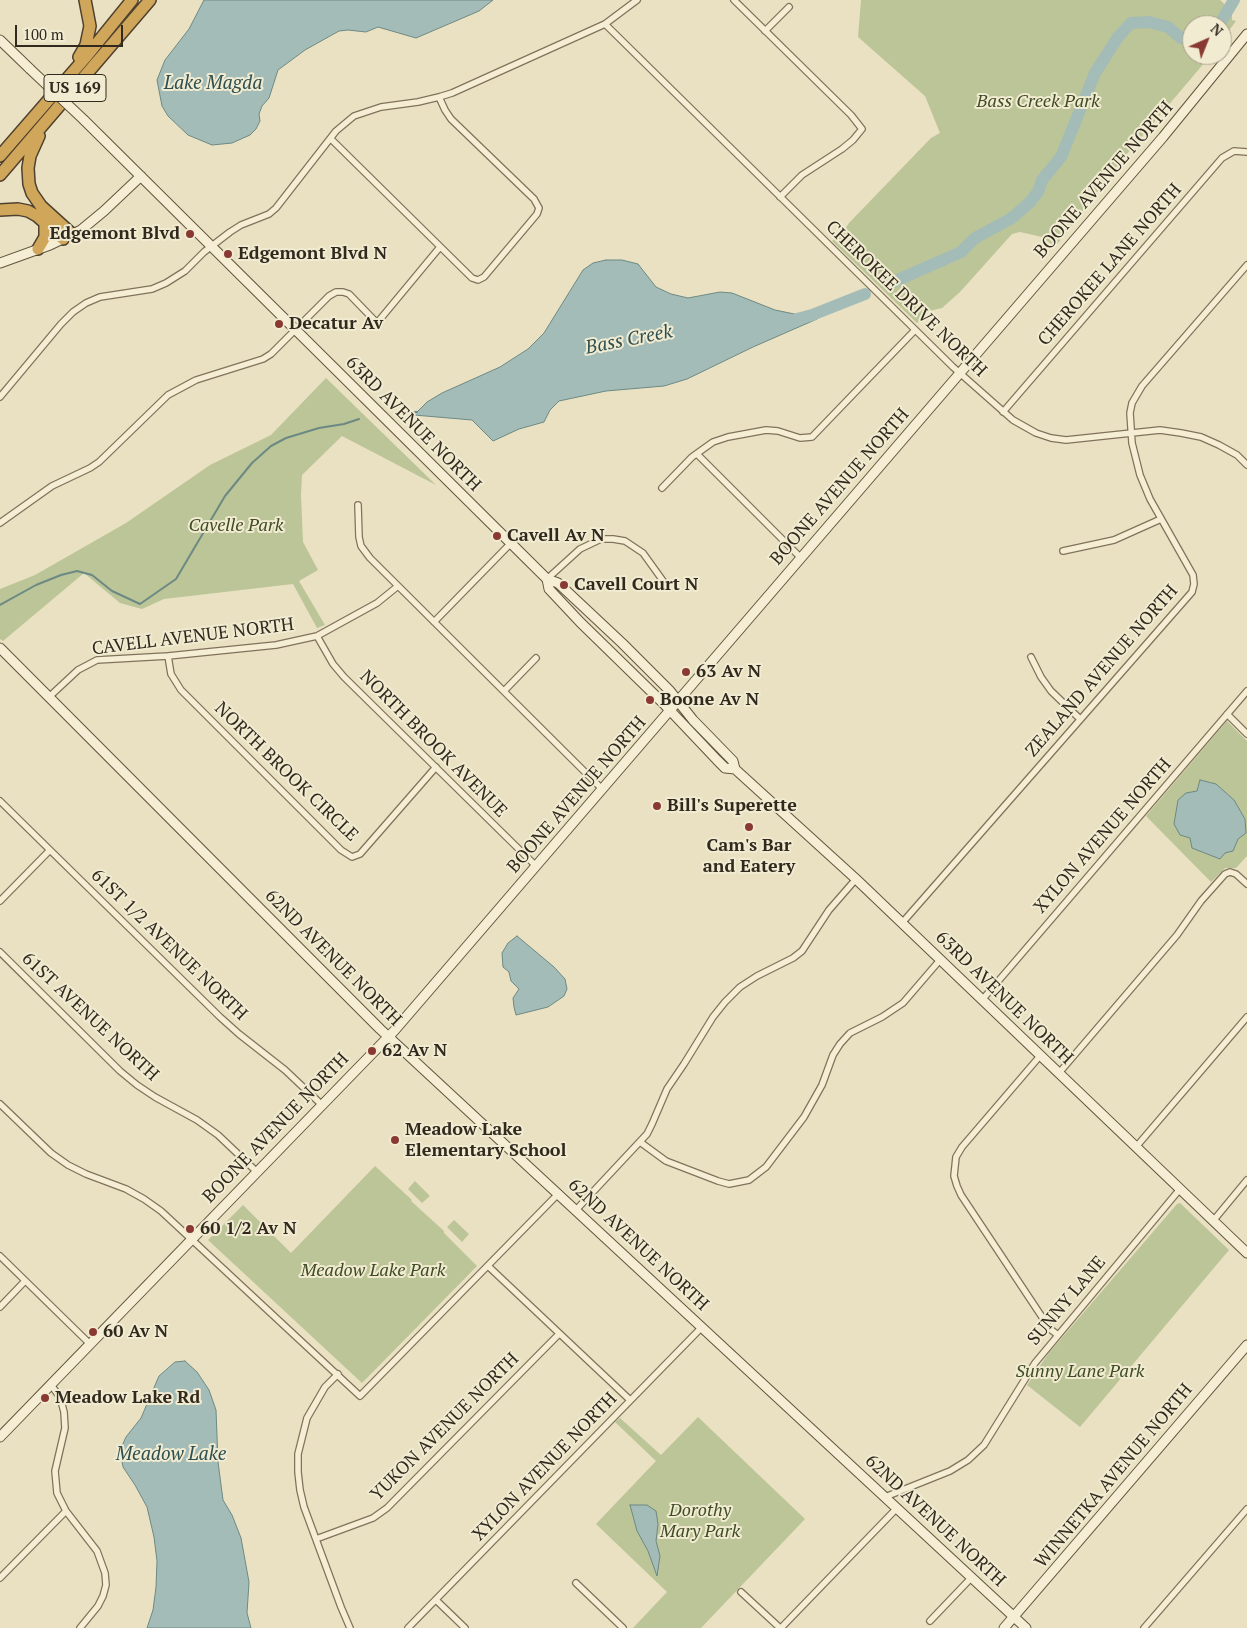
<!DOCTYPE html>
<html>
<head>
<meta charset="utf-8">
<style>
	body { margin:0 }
	#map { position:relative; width:1247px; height:1628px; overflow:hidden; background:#e9e1c2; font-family:"PT Serif",serif }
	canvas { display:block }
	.north { position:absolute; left:1182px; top:15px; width:50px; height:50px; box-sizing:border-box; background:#f1ebd1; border:1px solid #a59d89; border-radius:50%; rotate:44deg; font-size:14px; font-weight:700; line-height:20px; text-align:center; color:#32291e }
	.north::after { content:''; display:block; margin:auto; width:18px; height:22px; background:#893931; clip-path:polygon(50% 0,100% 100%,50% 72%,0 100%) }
	.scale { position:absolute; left:15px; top:25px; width:108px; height:22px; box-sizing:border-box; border:2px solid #32291e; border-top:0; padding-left:6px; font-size:15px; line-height:18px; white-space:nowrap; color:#32291e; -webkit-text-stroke:4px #f1ebd1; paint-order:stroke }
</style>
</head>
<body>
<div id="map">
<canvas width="1247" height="1628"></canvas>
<div class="north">N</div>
<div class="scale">100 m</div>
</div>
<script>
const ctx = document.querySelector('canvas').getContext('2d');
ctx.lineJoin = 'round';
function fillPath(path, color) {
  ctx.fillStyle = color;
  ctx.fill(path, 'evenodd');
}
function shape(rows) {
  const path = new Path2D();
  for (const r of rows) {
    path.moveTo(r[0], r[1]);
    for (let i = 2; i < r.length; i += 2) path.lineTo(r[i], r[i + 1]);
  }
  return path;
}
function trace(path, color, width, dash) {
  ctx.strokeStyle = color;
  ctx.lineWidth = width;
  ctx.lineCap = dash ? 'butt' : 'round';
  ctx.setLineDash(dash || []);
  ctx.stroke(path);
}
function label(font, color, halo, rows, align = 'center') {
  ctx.font = font + ' "PT Serif",serif';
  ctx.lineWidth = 4;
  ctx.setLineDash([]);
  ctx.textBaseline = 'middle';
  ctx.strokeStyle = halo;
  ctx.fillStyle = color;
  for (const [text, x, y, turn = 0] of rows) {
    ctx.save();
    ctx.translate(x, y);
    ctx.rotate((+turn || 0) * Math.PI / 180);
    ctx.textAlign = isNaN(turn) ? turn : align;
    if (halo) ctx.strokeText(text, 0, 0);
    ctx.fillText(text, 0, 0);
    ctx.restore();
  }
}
const green = shape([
	[861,0,1220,0,1232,11,1232,20,1236,21,1222,40,1222,25,1192,25,1192,55,1211,55,1121,161,1055,247,1042,237,1020,232,1012,234,960,292,942,308,929,311,917,323,832,241,845,229,849,223,931,138,940,133,925,96,858,37],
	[326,378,436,485,342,436,302,475,301,495,303,542,318,570,299,581,325,625,317,628,293,584,164,599,142,609,120,603,84,573,3,641,0,639,0,589,35,575,126,523,210,465,271,435],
	[1227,721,1247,741,1247,856,1236,868,1225,868,1211,882,1146,816],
	[375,1166,412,1200,411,1201,444,1231,444,1233,477,1266,362,1383,208,1240,243,1205,291,1253],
	[415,1181,430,1196,422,1203,408,1189],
	[1180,1203,1229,1250,1080,1427,1027,1385,1048,1354,1177,1204],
	[454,1220,469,1234,462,1242,447,1227],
	[698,1417,805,1519,701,1628,633,1628,667,1592,596,1524,656,1461,615,1422,620,1418,661,1455]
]);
const water = shape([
	[204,0,493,0,479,11,416,38,378,27,366,32,348,30,339,31,330,36,305,50,278,70,269,98,262,106,259,114,260,121,256,129,250,135,232,143,212,145,188,135,168,116,162,106,157,80,165,60,189,29,204,0],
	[606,260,622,260,638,264,656,287,671,294,688,298,720,292,732,293,775,310,799,315,812,315,817,319,753,347,687,379,664,386,606,391,559,401,550,410,544,422,519,429,493,441,472,420,414,415,427,402,442,393,500,367,528,349,544,333,583,270,593,263,606,260],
	[1200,780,1216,784,1234,800,1245,819,1246,833,1238,839,1233,851,1225,853,1220,859,1192,848,1190,838,1180,835,1174,824,1178,800,1186,793,1197,791,1200,780],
	[517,936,554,967,565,979,567,989,564,996,548,1007,516,1015,514,1007,513,998,519,989,511,981,509,972,503,967,502,953,508,943,517,936],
	[185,1361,197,1372,209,1390,216,1410,218,1462,223,1500,232,1515,241,1538,249,1582,247,1613,251,1628,147,1628,153,1610,156,1587,157,1561,154,1537,147,1507,135,1485,123,1467,120,1450,126,1437,141,1418,159,1376,175,1362,185,1361],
	[630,1505,647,1505,656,1511,658,1524,656,1541,660,1556,657,1576,648,1551,637,1531,630,1505]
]);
const stream = shape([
	[398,412,417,412],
	[0,605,36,585,61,575,77,571,92,575,112,591,140,604,176,579,225,496,252,463,271,446,286,438,319,428,344,424,359,419]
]);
const river = shape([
	[1219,25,1234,0],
	[891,283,961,252,975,238,1012,218,1030,202,1038,192,1042,180,1061,157,1095,73,1118,37,1131,23,1149,22,1168,27,1181,38,1192,35],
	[797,319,812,315,865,294]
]);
const street = shape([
	[734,0,851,115,862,129,853,140,842,149,802,175,780,197],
	[605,24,953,367,1013,420,1036,433,1051,438,1066,440,1160,430,1181,433,1201,437,1219,445,1237,455,1247,465],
	[765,31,789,7],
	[331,139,472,278,478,280,484,277,537,214,539,208,534,199,451,119,445,110,439,97],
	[0,397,61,324,73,312,86,303,100,297,152,289,166,283,185,271,204,252,230,232,241,225,269,214,276,208,336,131,354,116,381,107,418,102,439,97,452,93,605,24,637,0],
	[1003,412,1222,158,1234,151,1247,152],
	[697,454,801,558],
	[662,488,692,457,713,442,728,437,766,430,778,431,800,438,812,437,915,330],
	[358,505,359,537,361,546,370,558,602,789],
	[0,523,52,486,90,468,99,462,168,395,196,380,263,359,271,354,329,296,336,292,343,292,349,294,377,323,440,247],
	[1063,551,1114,540,1161,519],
	[547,579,580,549,601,539,613,539,625,541,643,553,666,585],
	[434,622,511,543],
	[317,636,333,664,344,677,536,866],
	[168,656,171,674,181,690,341,850,352,857,360,854,436,767],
	[1031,657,1041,677,1051,691,1080,719],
	[504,691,536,658],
	[49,697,78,670,97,660,168,656,276,645,317,636,377,603,398,586],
	[1227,714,1247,734],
	[0,801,220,1017,239,1034,285,1070,322,1105],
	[0,901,49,851],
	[902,923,1192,592,1194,584,1193,575,1150,499,1140,475,1132,443,1130,413,1132,403,1142,386,1247,265],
	[0,952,120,1071,137,1085,155,1097,197,1120,218,1135,257,1172],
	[982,1000,1247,691],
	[1040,1056,962,1147,956,1157,954,1176,957,1186,961,1195,1050,1329,1058,1335],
	[1059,1073,1177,935,1201,901,1225,874,1230,872,1236,874,1247,884],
	[0,1104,51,1153,68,1165,86,1174,126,1189,144,1199,161,1211,360,1396,559,1193],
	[640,1142,666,1161,718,1181,729,1184,749,1180,766,1167,804,1117,822,1085,833,1055,840,1044,850,1033,882,1017,903,1003,940,960],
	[1136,1147,1247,1017],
	[576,1210,647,1134,652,1124,667,1089,684,1064,713,1017,725,1002,740,987,757,976,793,958,802,951,829,910,856,879],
	[1213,1221,1247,1180],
	[0,1256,90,1344],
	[488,1266,630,1400],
	[0,1307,25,1281],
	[338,1374,325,1387,307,1418,298,1454,298,1472,300,1490,304,1507,341,1607,350,1628],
	[51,1385,60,1397,64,1412,65,1428,55,1471,57,1493,66,1511,97,1551,105,1573,106,1585,103,1596,98,1606,80,1628],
	[885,1497,950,1471,968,1460,984,1445,1035,1363,1180,1189],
	[316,1539,373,1518,387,1508,559,1334],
	[0,1578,66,1511],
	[576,1583,623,1628],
	[741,1592,780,1628],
	[436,1600,465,1628],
	[930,1621,972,1577],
	[408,1628,702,1327],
	[781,1628,897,1508],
	[1144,1628,1247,1509]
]);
const secondary = shape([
	[0,40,30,69],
	[84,120,547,579,558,583,622,643,670,691,693,720,733,761,735,769,856,879,1247,1253],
	[0,263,50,245,81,230,104,211,141,176],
	[547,579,549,589,580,622,663,703,717,760,725,768,735,769],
	[0,648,380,1029,1026,1628],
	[0,1437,394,1031,1163,137,1247,34],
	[1004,1628,1247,1345]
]);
const highway = shape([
	[79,57,86,45,90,26,85,0],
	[39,136,30,156,28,168,29,184,32,193,41,206,73,235],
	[0,156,85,58,132,0],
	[0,175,150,0],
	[0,210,18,209,28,211,37,216,63,239],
	[38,249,45,237,45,222]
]);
const secondaryBridge = shape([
	[30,69,84,120]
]);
const markers = [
	[190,234,5,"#893931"],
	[228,254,5,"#893931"],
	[279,324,5,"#893931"],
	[497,536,5,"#893931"],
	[564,585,5,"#893931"],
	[686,672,5,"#893931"],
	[650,700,5,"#893931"],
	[657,806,5,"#893931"],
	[749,827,5,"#893931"],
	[372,1051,5,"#893931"],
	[395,1140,5,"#893931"],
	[190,1229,5,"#893931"],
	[93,1332,5,"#893931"],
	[45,1398,5,"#893931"]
];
const shields = [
	[75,88,62]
];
const shieldNames = [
	["US 169",75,88]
];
const parkNames = [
	["Bass Creek Park",1038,102],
	["Cavelle Park",236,526],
	["Meadow Lake Park",373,1271],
	["Sunny Lane Park",1080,1372],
	["Dorothy",700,1511],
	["Mary Park",700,1532]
];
const streetNames = [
	["BOONE AVENUE NORTH",1104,180,-49],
	["CHEROKEE LANE NORTH",1110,265,-49],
	["CHEROKEE DRIVE NORTH",906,299,44],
	["63RD AVENUE NORTH",413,424,45],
	["BOONE AVENUE NORTH",840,487,-49],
	["CAVELL AVENUE NORTH",193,637,-7],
	["ZEALAND AVENUE NORTH",1102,671,-49],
	["NORTH BROOK AVENUE",433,744,45],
	["NORTH BROOK CIRCLE",286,772,44],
	["BOONE AVENUE NORTH",577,795,-49],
	["XYLON AVENUE NORTH",1103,836,-49],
	["61ST 1/2 AVENUE NORTH",169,945,44],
	["62ND AVENUE NORTH",333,958,45],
	["63RD AVENUE NORTH",1004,998,44],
	["61ST AVENUE NORTH",90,1017,43],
	["BOONE AVENUE NORTH",276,1128,-46],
	["62ND AVENUE NORTH",638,1245,43],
	["SUNNY LANE",1067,1301,-50],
	["YUKON AVENUE NORTH",445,1427,-45],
	["XYLON AVENUE NORTH",545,1467,-46],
	["WINNETKA AVENUE NORTH",1114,1476,-50],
	["62ND AVENUE NORTH",935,1521,43]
];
const poiNames = [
	["Edgemont Blvd",180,234,"right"],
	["Edgemont Blvd N",238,254],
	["Decatur Av",289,324],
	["Cavell Av N",507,536],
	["Cavell Court N",574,585],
	["63 Av N",696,672],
	["Boone Av N",660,700],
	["Bill's Superette",667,806],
	["Cam's Bar",749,846,"center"],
	["and Eatery",749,867,"center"],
	["62 Av N",382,1051],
	["Meadow Lake",405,1130],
	["Elementary School",405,1151],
	["60 1/2 Av N",200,1229],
	["60 Av N",103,1332],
	["Meadow Lake Rd",55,1398]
];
const waterNames = [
	["Lake Magda",213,84],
	["Bass Creek",629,340,-11],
	["Meadow Lake",171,1455]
];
fillPath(green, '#bcc597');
fillPath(water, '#a4bcb7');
trace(water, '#6c8984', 1);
trace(stream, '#6c8984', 2);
trace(river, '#a4bcb7', 12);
trace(street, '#81725b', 8);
trace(secondary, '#62543e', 11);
trace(highway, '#4f412f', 14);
trace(street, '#f5eed4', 5.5);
trace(secondary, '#f5eed4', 9);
trace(highway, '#d0a75a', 11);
trace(secondaryBridge, '#62543e', 11, []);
trace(secondaryBridge, '#f5eed4', 9);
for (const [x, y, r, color] of markers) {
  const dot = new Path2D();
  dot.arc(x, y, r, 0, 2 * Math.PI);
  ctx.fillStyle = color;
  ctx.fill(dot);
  trace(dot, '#f1ebd1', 2);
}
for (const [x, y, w] of shields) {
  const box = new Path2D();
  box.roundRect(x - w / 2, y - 13.5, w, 27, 4);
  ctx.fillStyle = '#f1ebd1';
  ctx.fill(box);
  trace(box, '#32291e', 1);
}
label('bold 16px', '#32291e', null, shieldNames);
label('italic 18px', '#3f4c26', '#f1ebd1', parkNames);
label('18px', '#32291e', '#f1ebd1', streetNames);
label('bold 18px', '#32291e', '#f1ebd1', poiNames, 'left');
label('italic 19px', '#2e4f50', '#f1ebd1', waterNames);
</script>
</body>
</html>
